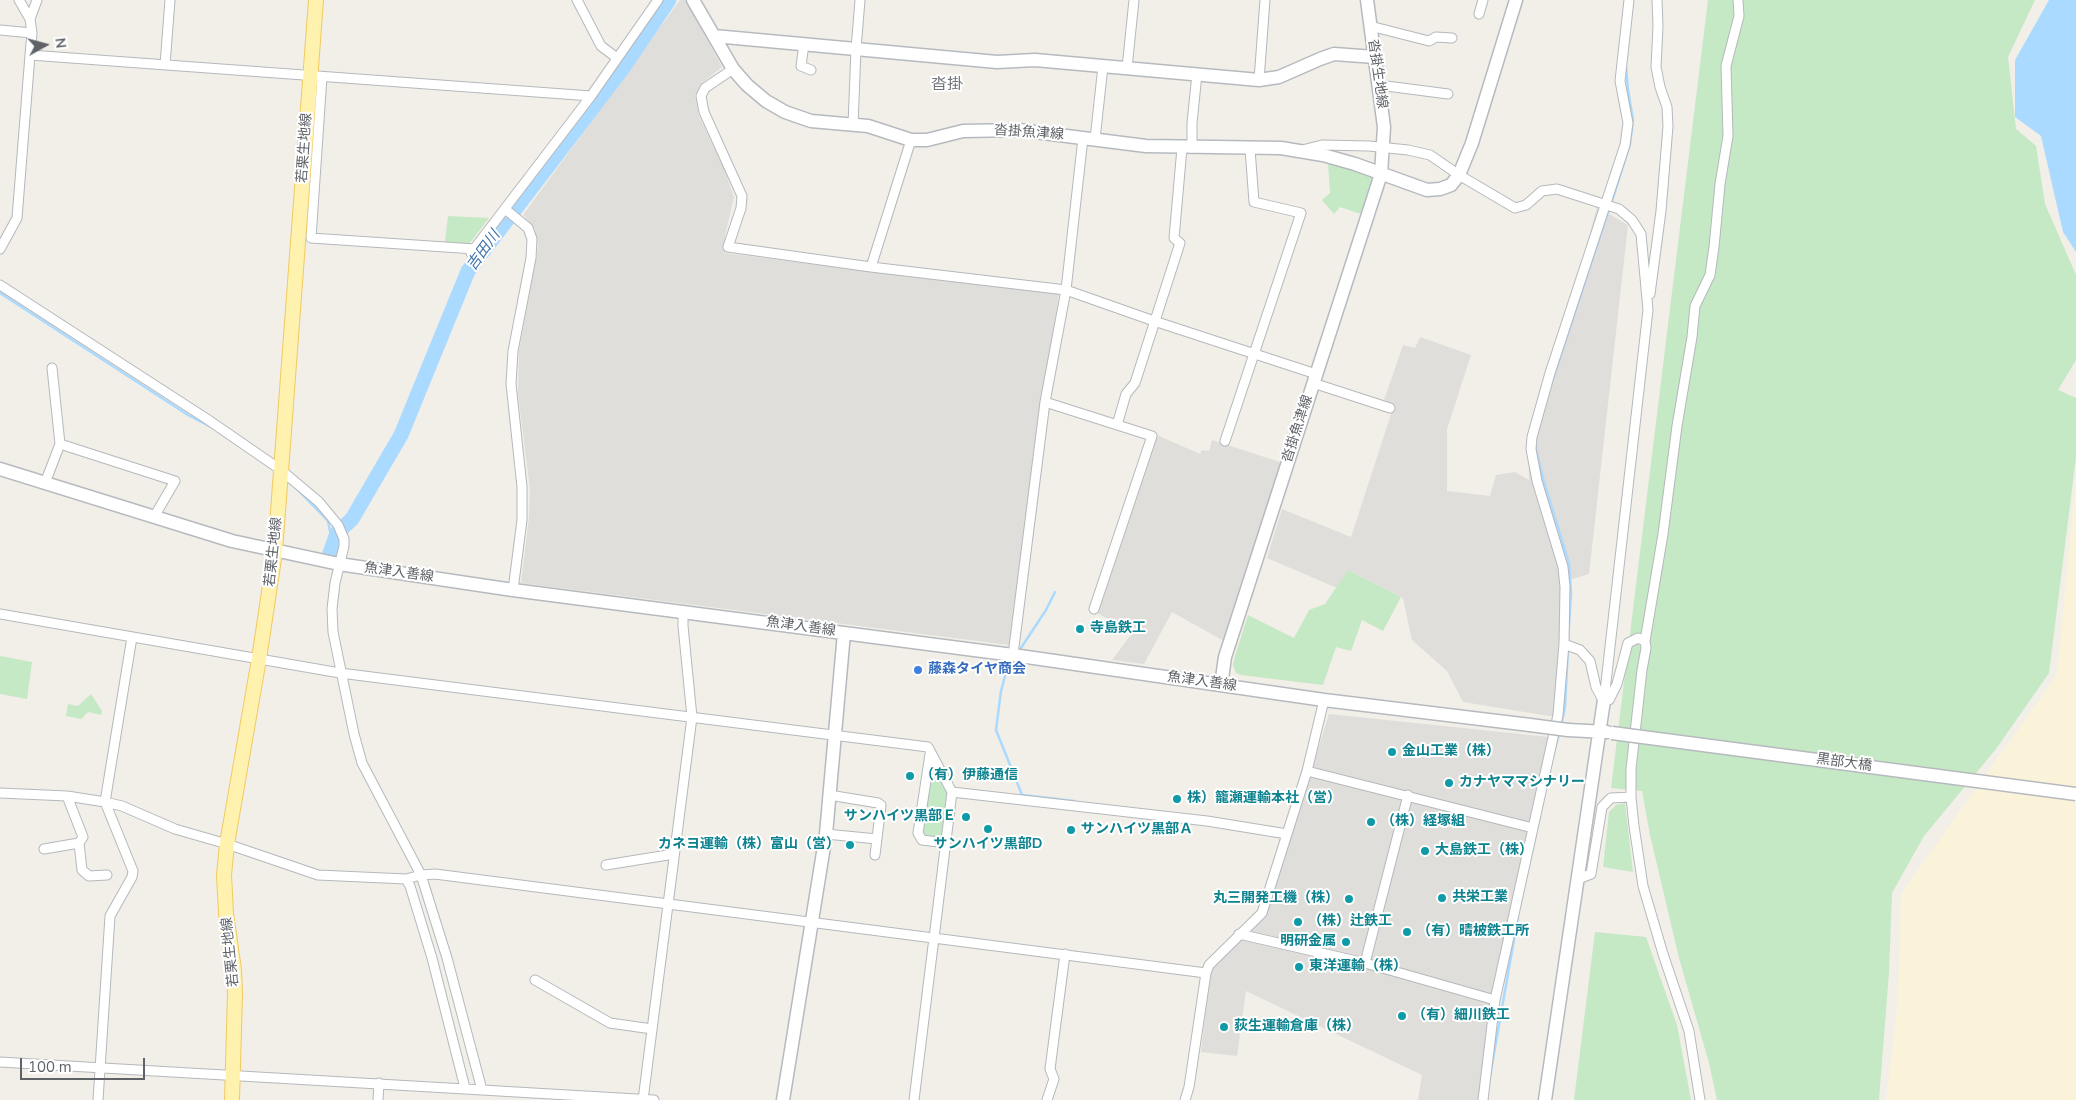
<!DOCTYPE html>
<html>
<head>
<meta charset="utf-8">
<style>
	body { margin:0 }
	#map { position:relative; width:2076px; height:1100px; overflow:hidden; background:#f1efe8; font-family:"Nunito Sans",sans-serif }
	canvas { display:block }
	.north { position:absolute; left:20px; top:20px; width:50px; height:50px; -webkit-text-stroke:4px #fff; paint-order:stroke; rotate:83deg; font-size:14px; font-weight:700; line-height:20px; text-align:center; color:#5f6368 }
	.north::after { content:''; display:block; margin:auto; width:18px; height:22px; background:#5f6368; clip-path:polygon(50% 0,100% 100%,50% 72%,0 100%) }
	.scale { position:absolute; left:20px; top:1058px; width:125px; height:22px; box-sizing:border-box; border:2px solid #5f6368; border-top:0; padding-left:6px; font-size:15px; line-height:18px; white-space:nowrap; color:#5f6368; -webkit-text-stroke:4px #fff; paint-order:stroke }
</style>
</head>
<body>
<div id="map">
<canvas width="2076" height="1100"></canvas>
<div class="north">N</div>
<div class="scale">100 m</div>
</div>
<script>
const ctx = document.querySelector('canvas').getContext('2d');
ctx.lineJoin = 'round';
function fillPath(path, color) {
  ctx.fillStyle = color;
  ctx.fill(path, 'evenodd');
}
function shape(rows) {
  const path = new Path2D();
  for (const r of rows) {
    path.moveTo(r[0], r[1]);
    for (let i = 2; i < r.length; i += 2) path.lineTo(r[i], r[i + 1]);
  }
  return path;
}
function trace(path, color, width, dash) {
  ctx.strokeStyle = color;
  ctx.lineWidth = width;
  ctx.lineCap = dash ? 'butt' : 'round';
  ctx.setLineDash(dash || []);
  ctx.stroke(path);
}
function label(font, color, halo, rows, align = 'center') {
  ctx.font = font + ' "Nunito Sans","Noto Sans JP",sans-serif';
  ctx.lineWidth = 4;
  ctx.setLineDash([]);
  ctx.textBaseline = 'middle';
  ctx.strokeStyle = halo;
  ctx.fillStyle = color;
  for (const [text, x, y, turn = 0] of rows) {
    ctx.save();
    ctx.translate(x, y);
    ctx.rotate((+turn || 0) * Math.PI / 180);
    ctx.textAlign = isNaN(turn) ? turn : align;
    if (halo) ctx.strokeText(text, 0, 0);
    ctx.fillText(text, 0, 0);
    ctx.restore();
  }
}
const industrial = shape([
	[680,0,685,0,691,10,722,67,702,83,695,95,699,116,724,168,734,197,725,236,725,253,913,277,1059,293,1009,645,521,583,529,517,530,489,518,394,519,351,538,246,535,229,523,215],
	[1597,207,1628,225,1589,574,1562,582,1555,717,1463,702,1447,671,1412,640,1403,598,1348,570,1337,588,1267,558,1282,509,1351,537,1394,405,1384,400,1403,345,1415,348,1420,337,1471,355,1447,429,1447,491,1490,496,1496,475,1515,472,1529,480,1528,437,1577,282],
	[1157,435,1200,454,1202,450,1209,451,1212,440,1283,463,1224,641,1172,612,1144,664,1112,660,1133,632,1097,613],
	[1329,714,1549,737,1480,1093,1490,1100,1418,1100,1422,1075,1246,991,1237,1056,1201,1052,1210,970,1268,911]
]);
const green = shape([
	[1708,0,2035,0,2008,57,2016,129,2036,146,2045,204,2076,275,2076,360,2058,390,2076,398,2076,457,2049,673,1996,749,1924,836,1892,893,1889,972,1879,1100,1717,1100,1709,1063,1679,958,1650,835,1642,791,1611,788],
	[1328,162,1372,175,1372,179,1361,214,1340,207,1334,214,1322,200,1330,193],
	[448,216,489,218,469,244,445,242],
	[1348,570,1401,597,1383,631,1362,620,1351,651,1336,647,1323,685,1241,675,1236,673,1233,665,1235,656,1248,615,1294,638,1309,610,1325,604],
	[0,656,32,662,27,699,0,694],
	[91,694,102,711,101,715,88,712,81,719,66,716,68,704,78,706],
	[935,766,949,791,942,838,926,836,923,830,932,767],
	[1625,803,1633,872,1603,867,1609,812,1616,805],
	[1595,932,1646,937,1677,1025,1691,1100,1574,1100]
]);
const sand = shape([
	[2076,476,2076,1100,1886,1100,1898,1001,1901,894,2057,675]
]);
const water = shape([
	[2049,0,2076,0,2076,252,2063,232,2041,136,2015,117,2015,60]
]);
const stream = shape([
	[1611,204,1630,144,1633,120,1628,90,1626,66],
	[0,293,188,415,215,429],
	[1553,379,1609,209],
	[1535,445,1544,482,1569,563,1571,593,1568,642],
	[296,488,328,521,333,546],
	[1019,651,1046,610,1055,592],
	[1013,659,1008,665,1001,691,996,730,1022,795,1074,801],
	[1561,726,1565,707,1568,647],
	[1555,748,1559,734],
	[1490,1076,1518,917]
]);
const river = shape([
	[330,553,337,533,352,519,401,435,468,271,623,68,669,0]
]);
const street = shape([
	[577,0,601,46,617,58],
	[1479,14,1483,0],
	[30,19,37,0],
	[1370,26,1429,41,1436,37,1452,38],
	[0,30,32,33],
	[804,44,801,66,811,70],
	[30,55,591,96],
	[165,65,170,0],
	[1127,68,1134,0],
	[733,69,705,88,701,96,704,112,742,196,741,208,728,247,871,267,1066,290,1154,321,1316,374],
	[322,77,311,238,475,249],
	[1259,80,1265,0],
	[1379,85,1448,94],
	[853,125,856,49,860,0],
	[1095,139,1103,66],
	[1192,148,1192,123,1197,74],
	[1302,150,1322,145,1369,146,1408,150,1430,155,1459,175,1515,208,1526,205,1542,191,1557,189,1619,209,1632,220,1641,234,1648,310,1604,700],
	[505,209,528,228,532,239,531,258,513,351,511,384,522,487,522,520,513,590],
	[0,249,17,218,30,55,32,33,30,19,19,0],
	[471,253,591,96,658,0],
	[871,267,911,140],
	[0,285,207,419,281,470,319,502,338,525,344,539,344,546,335,583,332,609,333,632,354,734,362,763,421,875,447,958,482,1090],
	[1650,294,1661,211,1668,126,1667,107,1660,87,1656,67,1658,26,1657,0],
	[52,368,60,444],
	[1313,383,1390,408],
	[1045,402,1152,436,1094,609],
	[1117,425,1126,394,1135,383,1180,243,1174,238,1182,148],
	[1225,441,1301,213,1254,202,1250,149],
	[45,483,60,444,175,481,154,517],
	[0,614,340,673,928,747,952,792,914,1100],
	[1645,641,1663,534,1677,426,1692,337,1695,306,1710,275,1714,247,1720,184,1728,136,1726,66,1739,16,1738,0],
	[1564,644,1565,587,1563,567,1537,481,1531,449,1532,437,1550,373,1625,145,1628,123,1620,81,1629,0],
	[1013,655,1045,402,1066,290,1083,138],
	[1604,700,1609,700,1617,684,1628,643,1638,638,1645,641,1646,648,1642,670,1631,769,1631,797,1634,826,1643,886,1663,954,1689,1031,1700,1100],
	[930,754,918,833,922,840,946,843],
	[1307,771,1533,828],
	[952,792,1207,821,1287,834],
	[0,793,67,796,105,802,122,806,175,829,227,844,318,875,406,879,421,875,435,874,1206,973],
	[829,795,878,803,881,805,875,855],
	[826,834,877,839],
	[79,843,82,870,89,876,107,875],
	[44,849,79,843,83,837,67,796],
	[606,865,674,854],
	[406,879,410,886,432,958,465,1088],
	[1578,879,1591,874,1602,807,1611,798,1631,797],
	[1239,934,1365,963,1495,1000],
	[1365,963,1408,795],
	[535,980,610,1023,652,1029],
	[0,1062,654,1100],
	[98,1100,110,916,132,877,133,871,105,802,132,637],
	[378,1100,379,1083],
	[643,1100,692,717,683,626,683,612],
	[1047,1100,1054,1079,1050,1069,1065,954],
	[1185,1100,1189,1087,1206,973,1209,965,1262,913,1307,771,1324,700],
	[1483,1100,1495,1000,1558,715,1564,644,1580,650,1590,661,1596,687,1603,700]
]);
const secondary = shape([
	[693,0,733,69,747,85,766,101,785,112,811,121,868,126,911,140,927,140,963,131,1019,130,1146,146,1281,148,1323,155,1355,164,1427,190,1440,189,1451,185,1459,175,1472,143,1516,0],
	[714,36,997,62,1035,60,1259,80,1279,77,1320,59,1334,54,1375,57],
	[0,469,232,541,339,564,513,590,1013,655,1324,700,1530,725],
	[1221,685,1225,657,1381,174,1384,127,1367,0],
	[1568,730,1607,732],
	[783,1100,826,834,844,633],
	[1545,1100,1604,700]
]);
const primary = shape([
	[232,1100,235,994,234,970,226,913,224,875,227,844,259,659,275,552,316,0]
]);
const secondaryBridge = shape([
	[1530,725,1568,730],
	[1612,733,2076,794]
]);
const markers = [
	[1080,629,5,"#0f9aa8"],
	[918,670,5,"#3f7fe0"],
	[1392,752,5,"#0f9aa8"],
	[910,776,5,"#0f9aa8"],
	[1449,783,5,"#0f9aa8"],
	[1177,799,5,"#0f9aa8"],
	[966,817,5,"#0f9aa8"],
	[1371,822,5,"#0f9aa8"],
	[988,829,5,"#0f9aa8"],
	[1071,830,5,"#0f9aa8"],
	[850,845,5,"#0f9aa8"],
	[1425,851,5,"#0f9aa8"],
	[1442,898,5,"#0f9aa8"],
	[1349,899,5,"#0f9aa8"],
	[1298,922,5,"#0f9aa8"],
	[1407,932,5,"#0f9aa8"],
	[1346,942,5,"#0f9aa8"],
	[1299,967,5,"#0f9aa8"],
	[1402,1016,5,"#0f9aa8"],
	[1224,1027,5,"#0f9aa8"]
];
const streetNames = [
	["沓掛生地線",1377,74,82],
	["沓掛魚津線",1029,133,4],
	["若栗生地線",305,148,-86],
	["沓掛魚津線",1298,429,-72],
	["若栗生地線",274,552,-84],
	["魚津入善線",399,573,8],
	["魚津入善線",801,627,8],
	["魚津入善線",1202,682,8],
	["黒部大橋",1844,763,8],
	["若栗生地線",231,952,-96]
];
const cultureNames = [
	["寺島鉄工",1090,629],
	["金山工業（株）",1402,752],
	["（有）伊藤通信",920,776],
	["カナヤママシナリー",1459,783],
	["株）籠瀬運輸本社（営）",1187,799],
	["サンハイツ黒部Ｅ",956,817,"right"],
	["（株）経塚組",1381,822],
	["サンハイツ黒部Ａ",1081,830],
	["カネヨ運輸（株）富山（営）",840,845,"right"],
	["サンハイツ黒部D",988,845,"center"],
	["大島鉄工（株）",1435,851],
	["共栄工業",1452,898],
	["丸三開発工機（株）",1339,899,"right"],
	["（株）辻鉄工",1308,922],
	["（有）晴柀鉄工所",1417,932],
	["明研金属",1336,942,"right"],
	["東洋運輸（株）",1309,967],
	["（有）細川鉄工",1412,1016],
	["荻生運輸倉庫（株）",1234,1027]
];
const shopNames = [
	["藤森タイヤ商会",928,670]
];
const waterNames = [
	["吉田川",484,251,-54]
];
const quarterNames = [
	["沓掛",947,85]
];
fillPath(industrial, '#e0deda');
fillPath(green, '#c5e8c5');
fillPath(sand, '#fbf3d9');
fillPath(water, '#aadaff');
trace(stream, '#aadaff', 2.5);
trace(river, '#aadaff', 15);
trace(street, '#b5b8bc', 11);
trace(secondary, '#b6babf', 15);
trace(primary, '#f2c960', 16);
trace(street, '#fff', 9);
trace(secondary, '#fff', 12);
trace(primary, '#fff2af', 14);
trace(secondaryBridge, '#b6babf', 15, []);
trace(secondaryBridge, '#fff', 12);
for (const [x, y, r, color] of markers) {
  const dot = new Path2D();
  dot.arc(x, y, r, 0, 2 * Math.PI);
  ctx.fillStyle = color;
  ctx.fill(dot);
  trace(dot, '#fff', 2);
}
label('14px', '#5f6368', '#fff', streetNames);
label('bold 14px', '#0d838f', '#fff', cultureNames, 'left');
label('bold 14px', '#366cbe', '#fff', shopNames, 'left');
label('italic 15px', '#4174aa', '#fff', waterNames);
label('16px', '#70757a', '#fff', quarterNames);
</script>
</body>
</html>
